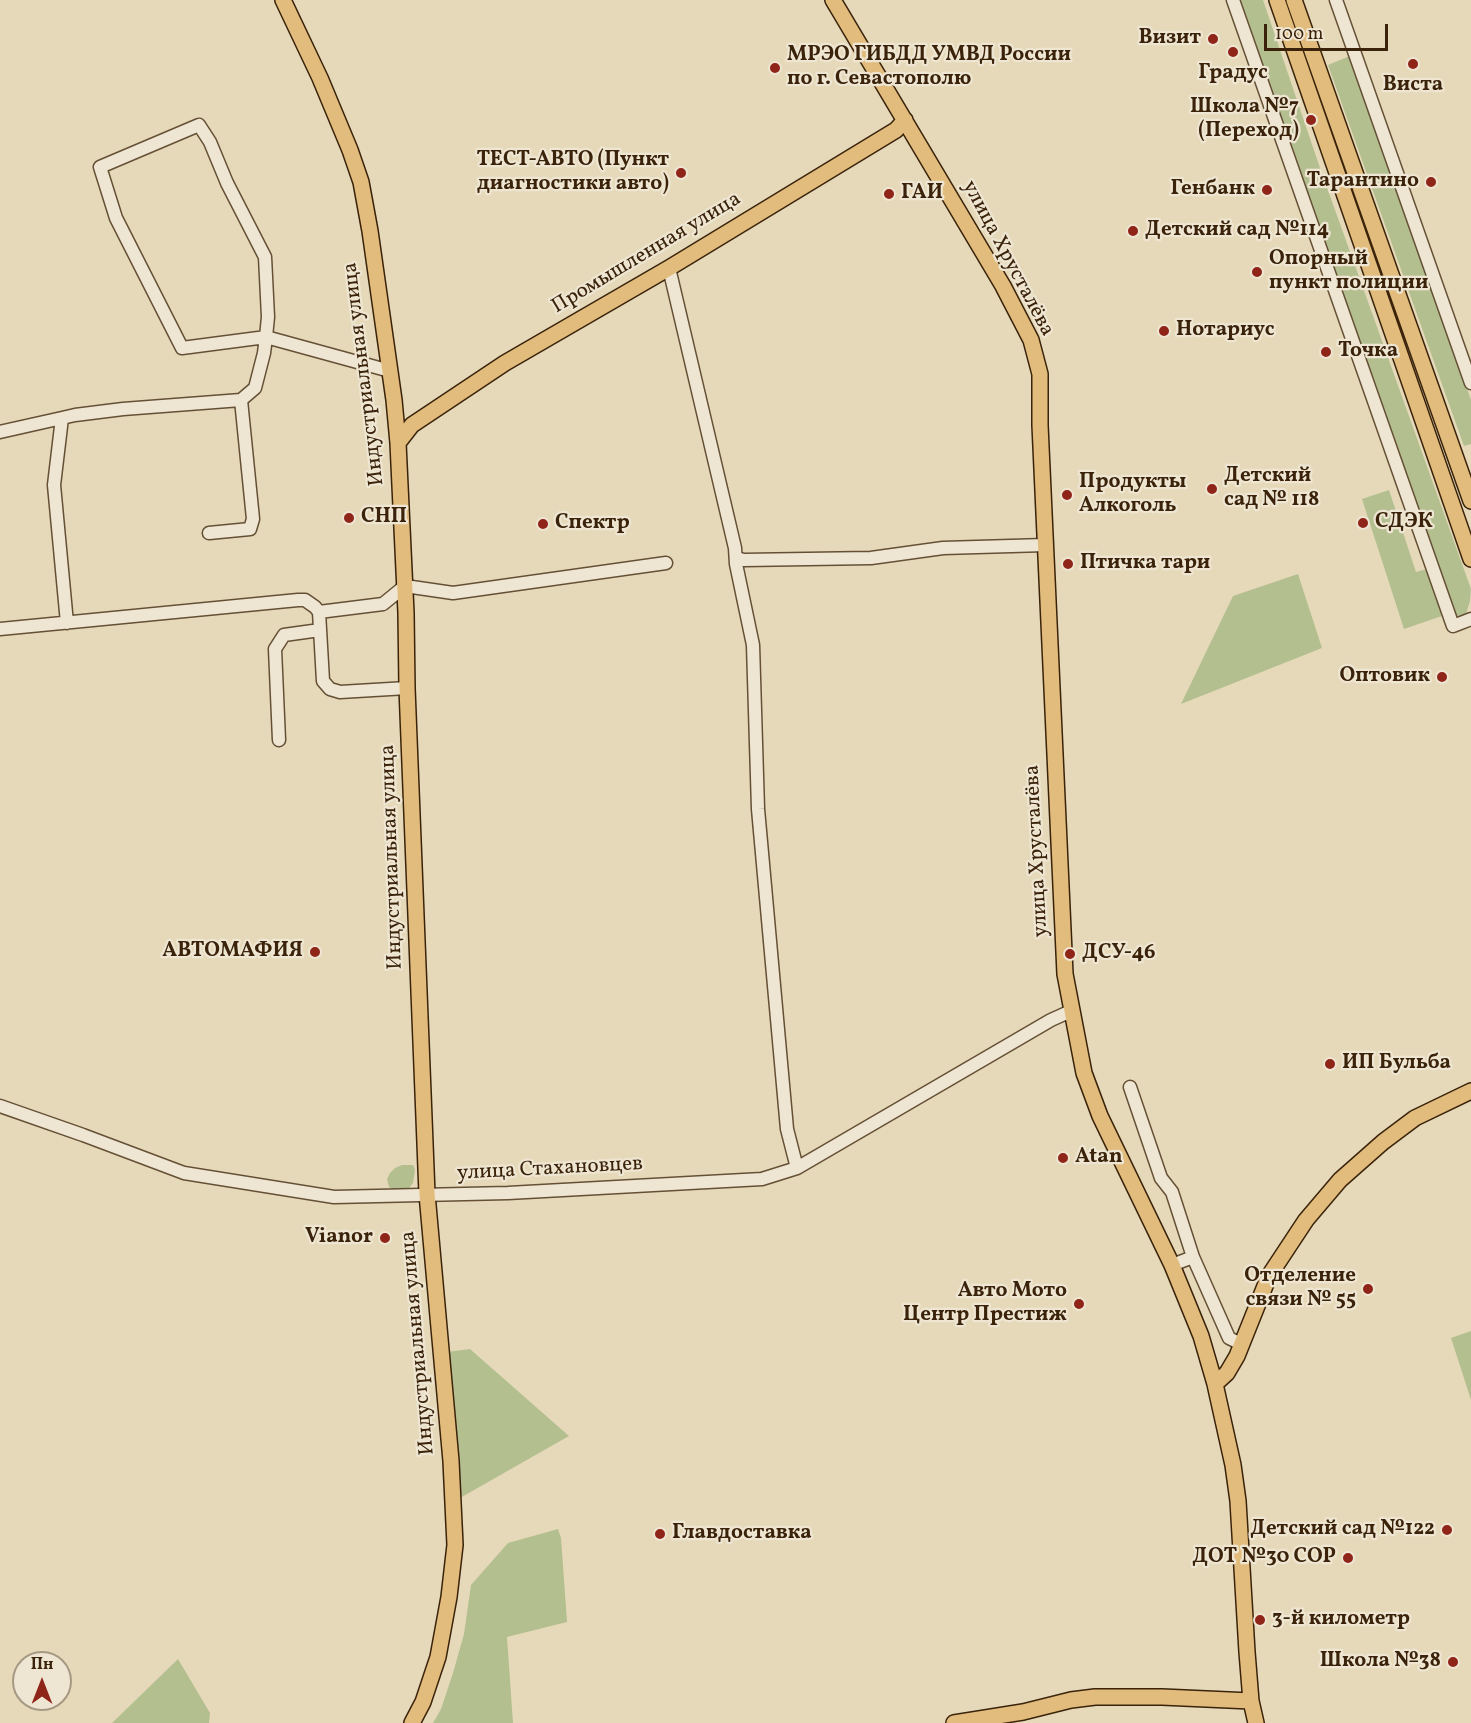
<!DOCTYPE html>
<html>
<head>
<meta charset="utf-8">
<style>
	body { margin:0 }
	#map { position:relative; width:1471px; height:1723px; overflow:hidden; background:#e5d9b9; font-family:Vollkorn,serif }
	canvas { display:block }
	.north { position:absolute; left:12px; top:1651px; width:60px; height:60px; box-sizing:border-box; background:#eee6d2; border:2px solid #a69882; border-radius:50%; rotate:0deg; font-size:16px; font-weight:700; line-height:24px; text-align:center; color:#3a230a }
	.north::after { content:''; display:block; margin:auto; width:21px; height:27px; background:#8f2418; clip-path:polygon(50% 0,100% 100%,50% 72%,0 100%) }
	.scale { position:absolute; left:1264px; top:24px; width:124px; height:27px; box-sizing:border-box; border:3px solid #3a230a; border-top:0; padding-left:8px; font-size:18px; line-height:21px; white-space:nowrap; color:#3a230a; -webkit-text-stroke:4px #eee6d2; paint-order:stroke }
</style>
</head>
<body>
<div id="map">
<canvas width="1471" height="1723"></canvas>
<div class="north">Пн</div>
<div class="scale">100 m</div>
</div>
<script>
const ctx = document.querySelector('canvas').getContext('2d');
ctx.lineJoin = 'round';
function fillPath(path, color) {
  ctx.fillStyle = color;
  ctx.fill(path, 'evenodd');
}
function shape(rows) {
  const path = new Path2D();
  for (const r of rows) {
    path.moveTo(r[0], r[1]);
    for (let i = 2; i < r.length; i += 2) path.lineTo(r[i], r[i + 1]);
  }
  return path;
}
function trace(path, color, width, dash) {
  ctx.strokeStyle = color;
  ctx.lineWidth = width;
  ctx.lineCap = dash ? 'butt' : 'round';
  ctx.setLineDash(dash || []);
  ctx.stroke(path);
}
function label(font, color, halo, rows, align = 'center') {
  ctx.font = font + ' Vollkorn,serif';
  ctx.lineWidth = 4.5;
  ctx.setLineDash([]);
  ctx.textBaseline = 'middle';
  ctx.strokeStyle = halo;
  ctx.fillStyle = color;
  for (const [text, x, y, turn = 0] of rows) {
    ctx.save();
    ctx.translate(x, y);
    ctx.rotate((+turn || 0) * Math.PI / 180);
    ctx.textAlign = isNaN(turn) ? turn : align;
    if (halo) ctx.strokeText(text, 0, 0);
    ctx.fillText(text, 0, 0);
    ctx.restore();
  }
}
const green = shape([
	[1238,0,1263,0,1320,168,1471,589,1470,601,1466,614,1457,616,1453,613],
	[1352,55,1471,400,1471,444,1464,446,1328,65],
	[1389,490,1416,572,1427,569,1442,616,1404,629,1362,499],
	[1298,574,1322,648,1181,704,1233,596],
	[402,1165,413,1165,415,1170,413,1183,409,1188,402,1190,392,1189,389,1187,387,1179,390,1173,395,1168],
	[1471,1331,1471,1400,1451,1338],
	[470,1349,569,1436,460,1498,447,1352],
	[558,1529,561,1538,567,1622,507,1637,513,1723,433,1723,441,1709,453,1673,464,1634,471,1585,508,1543],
	[178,1659,210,1713,209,1723,112,1723]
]);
const minor = shape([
	[1233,0,1453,626,1471,619],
	[1336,0,1471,383],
	[669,268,735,548,736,564,753,645,758,809,787,1129,797,1168],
	[62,418,75,415,123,409,241,400,255,388,264,353,266,337,268,317,265,257,227,183,210,142,199,125,100,167,116,218,182,348,266,337,390,371],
	[0,432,62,418,54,485,67,623],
	[209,533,250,529,253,519,241,400],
	[736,558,744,560,871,558,943,548,1045,545],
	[319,612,383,604,405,586,453,593,666,563],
	[0,629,298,600,305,600,315,607,319,612,323,681,330,689,340,692,407,688],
	[279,740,275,649,284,635,320,630],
	[1130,1087,1161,1178,1172,1192,1193,1257,1172,1265],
	[0,1106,83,1135,184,1173,334,1197,508,1193,762,1179,797,1168,1051,1020,1071,1011],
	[1193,1257,1229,1338,1241,1344]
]);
const major = shape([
	[283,0,320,78,350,150,361,182,370,231,394,400,398,443,406,613,407,688,427,1194,451,1461,455,1545,449,1597,438,1657,423,1702,412,1723],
	[833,0,1003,286,1031,340,1040,374,1040,425,1065,974,1084,1073,1100,1116,1172,1265,1201,1336,1215,1384,1233,1465,1238,1501,1247,1652,1251,1701,1256,1723],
	[1277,0,1471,559],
	[1294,0,1471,501],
	[398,443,412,425,505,363,669,268,896,130,905,120],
	[1215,1384,1227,1373,1237,1356,1269,1276,1306,1220,1340,1180,1383,1142,1415,1118,1471,1091],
	[954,1723,1023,1712,1071,1700,1095,1697,1162,1697,1251,1701]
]);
const markers = [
	[1213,39,6,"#8f2418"],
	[1233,52,6,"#8f2418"],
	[1413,64,6,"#8f2418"],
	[775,68,6,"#8f2418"],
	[1311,120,6,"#8f2418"],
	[681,173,6,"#8f2418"],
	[1431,182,6,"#8f2418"],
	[1267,190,6,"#8f2418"],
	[889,194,6,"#8f2418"],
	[1133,231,6,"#8f2418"],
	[1257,272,6,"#8f2418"],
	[1164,331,6,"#8f2418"],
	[1326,352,6,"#8f2418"],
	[1212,489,6,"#8f2418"],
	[1067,495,6,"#8f2418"],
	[349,518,6,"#8f2418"],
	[1363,523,6,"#8f2418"],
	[543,524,6,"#8f2418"],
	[1068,564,6,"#8f2418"],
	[1442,677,6,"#8f2418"],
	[315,952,6,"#8f2418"],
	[1070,954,6,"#8f2418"],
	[1330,1064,6,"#8f2418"],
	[1063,1158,6,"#8f2418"],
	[385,1238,6,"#8f2418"],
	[1368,1289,6,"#8f2418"],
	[1079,1304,6,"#8f2418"],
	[1447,1530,6,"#8f2418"],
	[660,1534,6,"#8f2418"],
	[1348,1558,6,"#8f2418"],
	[1260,1620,6,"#8f2418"],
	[1453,1662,6,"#8f2418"]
];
const poiNames = [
	["Визит",1201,39,"right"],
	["МРЭО ГИБДД УМВД России",787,56],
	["по г. Севастополю",787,80],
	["Градус",1233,74,"center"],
	["Виста",1413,86,"center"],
	["Школа №7",1299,108,"right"],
	["(Переход)",1299,132,"right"],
	["ТЕСТ-АВТО (Пункт",669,161,"right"],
	["диагностики авто)",669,185,"right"],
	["Тарантино",1419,182,"right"],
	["Генбанк",1255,190,"right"],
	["ГАИ",901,194],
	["Детский сад №114",1145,231],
	["Опорный",1269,260],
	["пункт полиции",1269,284],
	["Нотариус",1176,331],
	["Точка",1338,352],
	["Детский",1224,477],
	["сад № 118",1224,501],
	["Продукты",1079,483],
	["Алкоголь",1079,507],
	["СНП",361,518],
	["СДЭК",1375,523],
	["Спектр",555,524],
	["Птичка тари",1080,564],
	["Оптовик",1430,677,"right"],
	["АВТОМАФИЯ",303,952,"right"],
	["ДСУ-46",1082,954],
	["ИП Бульба",1342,1064],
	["Atan",1075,1158],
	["Vianor",373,1238,"right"],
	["Отделение",1356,1277,"right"],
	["связи № 55",1356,1301,"right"],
	["Авто Мото",1067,1292,"right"],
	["Центр Престиж",1067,1316,"right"],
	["Детский сад №122",1435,1530,"right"],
	["Главдоставка",672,1534],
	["ДОТ №30 СОР",1336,1558,"right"],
	["3-й километр",1272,1620],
	["Школа №38",1441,1662,"right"]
];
const streetNames = [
	["Промышленная улица",647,254,-31],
	["улица Хрусталёва",1007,259,62],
	["Индустриальная улица",365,374,-97],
	["улица Хрусталёва",1038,851,-93],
	["Индустриальная улица",393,857,-92],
	["улица Стахановцев",550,1170,-3],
	["Индустриальная улица",419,1343,-95]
];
fillPath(green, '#b4bf90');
trace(minor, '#655036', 15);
trace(major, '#3a230a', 18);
trace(minor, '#eee6d2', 12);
trace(major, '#e2bc7c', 15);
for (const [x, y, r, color] of markers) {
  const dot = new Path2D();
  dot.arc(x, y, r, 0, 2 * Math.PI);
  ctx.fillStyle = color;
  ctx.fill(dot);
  trace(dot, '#eee6d2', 2);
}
label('bold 21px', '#3a230a', '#eee6d2', poiNames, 'left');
label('21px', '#3a230a', '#eee6d2', streetNames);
</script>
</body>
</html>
